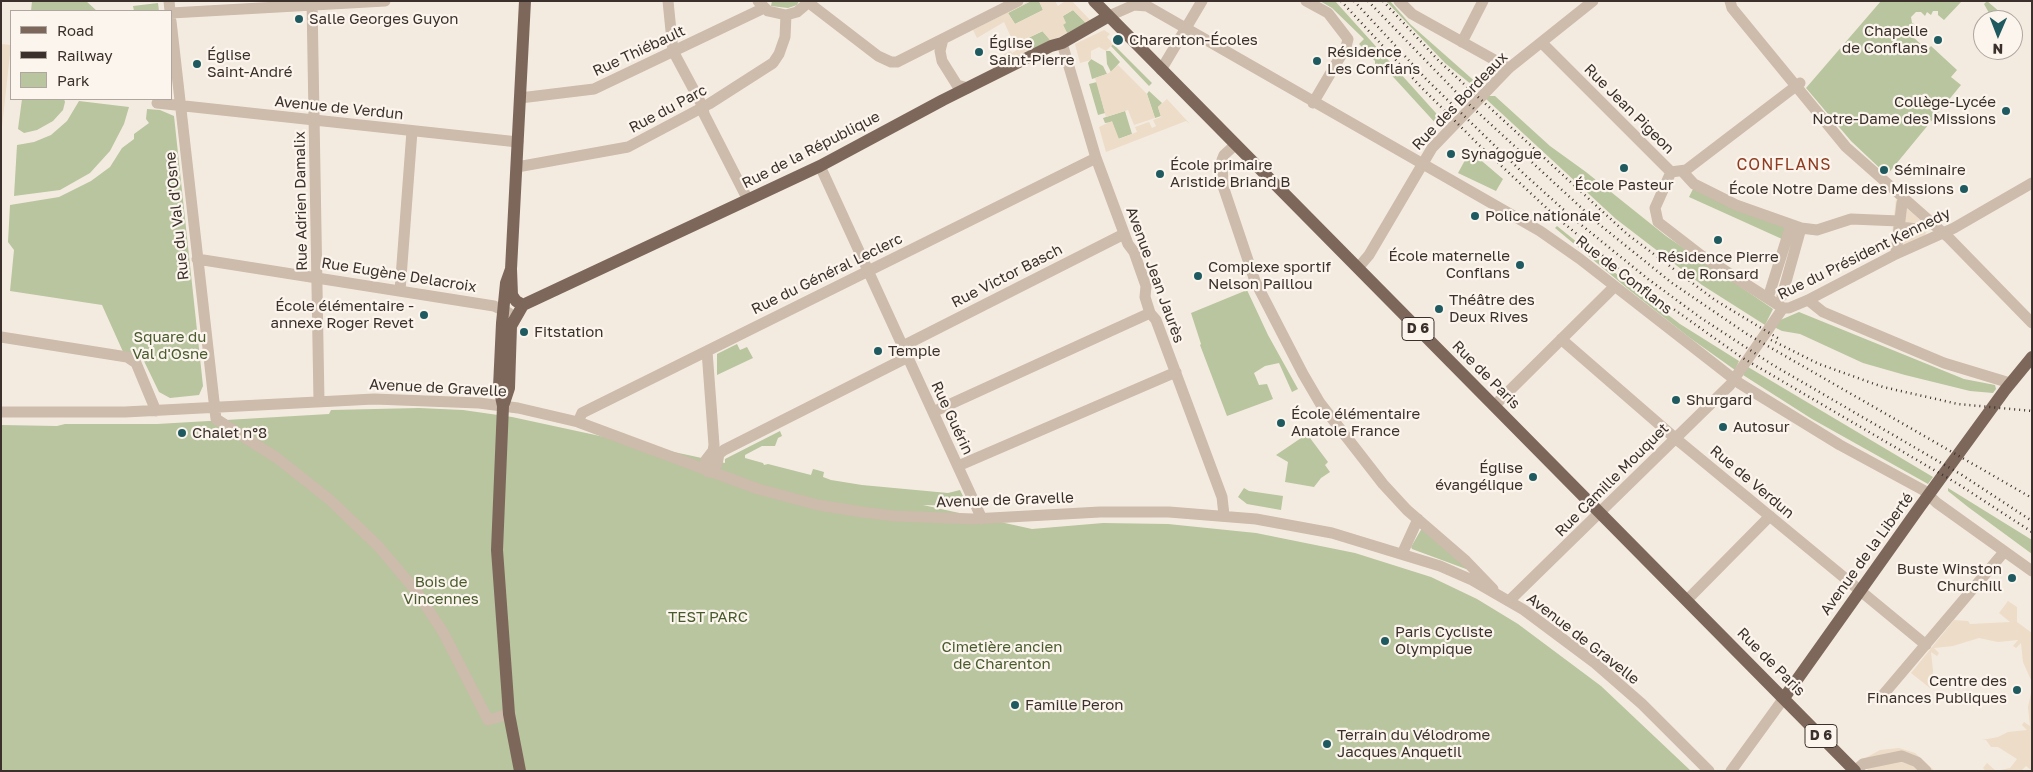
<!DOCTYPE html>
<html>
<head>
<meta charset="utf-8">
<style>
	body { margin:0 }
	#map { position:relative; width:2033px; height:772px; overflow:hidden; background:#f4ebe0; font-family:"Golos Text",sans-serif }
	canvas { display:block }
	.frame { position:absolute; inset:0; border:2px solid #3b302b; pointer-events:none }
	.legend { position:absolute; left:10px; top:10px; width:162px; height:90px; box-sizing:border-box; background:#fbf5ed; border:1px solid #aea69f; margin:0; padding:6px 9px; list-style:none; font-size:15px; color:#3b302b }
	.legend li { display:flex; align-items:center; gap:10px; height:25px }
	.legend b { width:25px; border:1px solid #aea69f }
	.north { position:absolute; left:1973px; top:10px; width:50px; height:50px; box-sizing:border-box; background:#fbf5ed; border:1px solid #aea69f; border-radius:50%; rotate:181deg; font-size:14px; font-weight:700; line-height:20px; text-align:center; color:#3b302b }
	.north::after { content:''; display:block; margin:auto; width:18px; height:22px; background:#1e5a5f; clip-path:polygon(50% 0,100% 100%,50% 72%,0 100%) }
</style>
</head>
<body>
<div id="map">
<canvas width="2033" height="772"></canvas>
<div class="frame"></div>
<ul class="legend">
<li><b style="height:6px;background:#7d675b"></b>Road</li>
<li><b style="height:6px;background:#3b302b"></b>Railway</li>
<li><b style="height:14px;background:#b8c59f"></b>Park</li>
</ul>
<div class="north">N</div>
</div>
<script>
const ctx = document.querySelector('canvas').getContext('2d');
ctx.lineJoin = 'round';
function fillPath(path, color) {
  ctx.fillStyle = color;
  ctx.fill(path, 'evenodd');
}
function shape(rows) {
  const path = new Path2D();
  for (const r of rows) {
    path.moveTo(r[0], r[1]);
    for (let i = 2; i < r.length; i += 2) path.lineTo(r[i], r[i + 1]);
  }
  return path;
}
function trace(path, color, width, dash) {
  ctx.strokeStyle = color;
  ctx.lineWidth = width;
  ctx.lineCap = dash ? 'butt' : 'round';
  ctx.setLineDash(dash || []);
  ctx.stroke(path);
}
function label(font, color, halo, rows, align = 'center') {
  ctx.font = font + ' "Golos Text",sans-serif';
  ctx.lineWidth = 4.5;
  ctx.setLineDash([]);
  ctx.textBaseline = 'middle';
  ctx.strokeStyle = halo;
  ctx.fillStyle = color;
  for (const [text, x, y, turn = 0] of rows) {
    ctx.save();
    ctx.translate(x, y);
    ctx.rotate((+turn || 0) * Math.PI / 180);
    ctx.textAlign = isNaN(turn) ? turn : align;
    if (halo) ctx.strokeText(text, 0, 0);
    ctx.fillText(text, 0, 0);
    ctx.restore();
  }
}
const green = shape([
	[32,1,86,1,97,11,31,11],
	[799,1,797,5,788,8,771,6,772,1],
	[1031,1,1039,1,1043,10,1015,24,1008,13],
	[1320,1,1335,1,1444,122,1439,127,1385,68,1380,74,1375,69,1375,61,1359,44,1364,39,1332,8],
	[1386,1,1390,1,1410,24,1479,85,1477,89,1445,63],
	[1881,1,1962,1,1944,20,1938,15,1938,11,1933,11,1931,15,1927,12,1925,16,1921,12,1916,12,1911,17,1912,23,1916,25,1912,28,1916,32,1912,36,1927,50,1931,46,1957,70,1951,77,1961,85,1887,175,1851,141,1806,88],
	[1987,1,2001,13,2003,20,1993,20,1984,4],
	[158,3,159,11,134,11,133,6],
	[1073,10,1086,23,1067,33,1063,25,1063,16],
	[1043,31,1050,40,1028,52,1024,40],
	[1113,44,1152,83,1149,86,1111,46],
	[1106,51,1110,51,1120,62,1111,72,1107,64],
	[1091,59,1103,66,1107,74,1092,79,1088,63],
	[1097,82,1105,113,1098,115,1089,84],
	[1149,91,1162,103,1158,107,1161,116,1155,118,1147,94],
	[1489,96,1495,96,1550,146,1586,172,1666,236,1773,309,1765,325,1702,285,1616,219,1486,99],
	[22,99,64,99,65,102,63,110,53,121,37,130,24,133,18,129],
	[79,101,129,107,124,124,110,151,90,173,60,190,14,196,17,145,34,142,51,135,67,121],
	[147,109,160,110,174,116,203,386,199,395,170,398,159,392,143,359,124,354,102,305,10,291,14,250,8,242,10,205,59,197,91,181,110,167,122,148,134,139,134,134,149,123,146,119],
	[1125,111,1132,134,1118,139,1112,122,1105,123,1103,118],
	[1470,151,1503,179,1496,191,1458,173],
	[1694,187,1786,227,1782,239,1689,197],
	[1557,226,1650,301,1680,324,1739,361,1735,370,1690,338,1628,289,1555,228],
	[1247,290,1268,335,1298,389,1292,392,1279,363,1265,366,1254,373,1259,385,1267,384,1273,399,1227,416,1200,345,1201,344,1191,313],
	[1799,312,1964,379,1995,385,1996,389,1993,393,1970,391,1905,375,1863,363,1800,334,1782,331,1774,327,1778,321],
	[737,344,740,350,747,347,753,358,717,375,717,354],
	[1748,367,1933,477,1928,484,1812,419,1743,375],
	[419,408,463,410,512,417,725,463,725,459,780,431,782,436,778,438,775,446,762,446,745,455,745,458,763,463,764,465,768,464,811,475,813,469,817,470,824,472,823,477,831,480,862,485,948,493,960,490,966,502,964,506,923,505,1032,529,1103,523,1168,524,1256,533,1355,553,1431,577,1477,599,1518,624,1601,686,1691,771,1,771,1,425,57,426,65,424,157,424,329,414,331,410],
	[1307,434,1328,462,1325,465,1330,472,1321,478,1314,487,1285,482,1288,462,1276,455],
	[1244,488,1249,491,1283,496,1281,510,1247,504,1238,497],
	[1948,488,2032,540,2032,554,1968,507,1948,491],
	[1422,528,1467,568,1466,569,1412,549,1411,547]
]);
const plaza = shape([
	[1029,1,1031,1,1008,13,1015,24,1043,10,1039,1,1055,1,1058,6,1065,1,1072,1,1090,20,1086,23,1073,10,1063,16,1066,23,1063,25,1067,33,994,70,989,62,1011,51,1012,53,1017,50,1004,22,977,38,973,30],
	[1042,31,1050,40,1028,52,1024,40],
	[1104,30,1110,34,1107,37,1113,44,1106,51,1099,47,1091,51,1091,60,1080,63,1075,44],
	[1,44,11,45,2,127,1,127],
	[1118,65,1147,94,1155,118,1134,125,1128,110,1106,117,1095,78,1109,73],
	[1167,99,1190,124,1186,121,1106,152,1099,127,1112,121,1119,139,1137,132,1135,127,1149,122,1152,128,1156,126,1153,120,1161,117,1158,107],
	[1896,199,1924,223,1927,231,1925,235,1890,253],
	[2008,601,2017,607,2017,622,2032,633,2032,771,2026,766,2021,771,1986,771,1983,768,1987,763,1996,771,2010,768,2017,759,1998,747,1991,747,1986,740,1982,740,1998,737,2008,732,2027,730,2022,725,2024,722,2030,726,2028,707,2031,693,2031,680,2023,662,2021,643,2016,648,2013,646,2018,640,1998,642,1979,638,1953,646,1934,648,1939,653,1937,656,1931,652,1933,671,1930,688,1911,673,1954,620,1968,621,1970,624,2010,622,1999,613],
	[1899,748,1915,753,1935,771,1869,771,1860,761,1880,750]
]);
const minor = shape([
	[169,1,170,11],
	[312,1,319,401],
	[668,1,673,51,703,107,704,114,748,200],
	[758,1,768,11,786,15,797,12,810,1],
	[1306,1,1328,13,1348,39,1346,47,1313,103],
	[1399,1,1412,14,1509,68],
	[1730,1,1732,8,1846,147,1949,238,2032,323],
	[809,3,878,56,891,62,897,62,1018,1],
	[171,13,385,1],
	[1109,16,1134,5,1147,6,1540,231,1580,259,1739,383,1840,445,1923,490,1937,503,2032,571],
	[171,21,216,419,277,458,330,500,379,547,416,591,443,632,488,720,509,714],
	[943,39,940,51,942,61,957,85,968,88],
	[1462,42,1483,1],
	[1062,43,1096,158,1128,244,1134,252,1146,286,1145,297,1150,313,1156,320,1222,497,1224,515],
	[1542,43,1671,172,1686,170,1800,83],
	[1161,70,1202,1],
	[520,98,594,89,764,8],
	[157,103,518,142],
	[1235,145,1224,155,1222,160,1223,186,1255,281,1303,374,1320,403,1383,484,1407,510,1466,561,1493,589],
	[820,166,982,519],
	[517,167,628,147,709,104,773,63,779,54,785,37,786,15],
	[1682,171,1694,184,1736,205,1801,228,1817,230,1851,219,1899,221],
	[1671,172,1655,208,1658,222,1702,256,1783,308],
	[1899,227,1918,229],
	[1896,254,1902,203,1904,201],
	[197,259,494,306,509,313,511,326],
	[1358,268,1369,255,1432,148,1509,68,1593,1],
	[400,291,412,131],
	[1782,296,1801,228],
	[1768,298,1791,225],
	[1808,300,1823,312,1944,363,2010,383],
	[1783,308,1789,308,1808,300,1896,254,1954,228,2032,183],
	[1,337,127,357,136,363,156,411],
	[1561,339,1675,438,1926,645],
	[903,346,1124,234],
	[707,351,714,445,713,451,706,460,708,472],
	[1494,406,1614,287],
	[1,412,125,412,374,399,479,403,518,408,578,422,758,489,818,505,862,512,894,516,973,519,1100,512,1169,512,1256,519,1332,533,1440,566,1472,580,1524,610,1595,663,1642,704,1709,771],
	[933,412,1150,313],
	[578,422,582,413,1096,158],
	[958,466,1176,372],
	[708,472,717,464,719,454,724,450,908,357],
	[1402,554,1418,519],
	[1687,600,1770,516],
	[1509,601,1730,385,1783,308],
	[1882,696,2004,552],
	[1731,771,1784,698],
	[1855,771,1863,764,1902,756,1917,762,1926,771]
]);
const major = shape([
	[1094,1,1855,771],
	[511,269,506,283,502,323,499,387,503,406,497,550,509,714,520,771],
	[523,305,820,166,943,100,1051,46,1062,43,1109,16],
	[523,305,516,301,512,295,511,269,525,1],
	[504,403,509,388,511,326,523,305],
	[1784,698,1919,508,2005,390,2032,357]
]);
const rail = shape([
	[1341,1,1420,86,1478,144,1554,215,1627,276,1741,357,1958,484,2032,532],
	[1354,1,1428,81,1524,174,1574,219,1648,279,1701,318,1773,365,1962,475,2032,521],
	[1368,1,1459,95,1600,225,1672,283,1747,334,2032,498],
	[1383,1,1439,61,1627,234,1715,300,1781,340],
	[1771,340,1819,364,1883,387,1958,404,2032,411]
]);
const markers = [
	[299,19,5,"#1e5a5f"],
	[1118,40,6,"#1e5a5f"],
	[1938,40,5,"#1e5a5f"],
	[979,52,5,"#1e5a5f"],
	[1317,61,5,"#1e5a5f"],
	[197,64,5,"#1e5a5f"],
	[2006,111,5,"#1e5a5f"],
	[1451,154,5,"#1e5a5f"],
	[1624,168,5,"#1e5a5f"],
	[1884,170,5,"#1e5a5f"],
	[1160,174,5,"#1e5a5f"],
	[1964,189,5,"#1e5a5f"],
	[1475,216,5,"#1e5a5f"],
	[1718,240,5,"#1e5a5f"],
	[1520,265,5,"#1e5a5f"],
	[1198,276,5,"#1e5a5f"],
	[1439,309,5,"#1e5a5f"],
	[424,315,5,"#1e5a5f"],
	[524,332,5,"#1e5a5f"],
	[878,351,5,"#1e5a5f"],
	[1676,400,5,"#1e5a5f"],
	[1281,423,5,"#1e5a5f"],
	[1723,427,5,"#1e5a5f"],
	[182,433,5,"#1e5a5f"],
	[1533,477,5,"#1e5a5f"],
	[2012,578,5,"#1e5a5f"],
	[1385,641,5,"#1e5a5f"],
	[2017,690,5,"#1e5a5f"],
	[1015,705,5,"#1e5a5f"],
	[1327,744,5,"#1e5a5f"]
];
const shields = [
	[1418,329,32],
	[1821,736,32]
];
const shieldNames = [
	["D 6",1418,329],
	["D 6",1821,736]
];
const poiNames = [
	["Salle Georges Guyon",309,19],
	["Chapelle",1928,31,"right"],
	["de Conflans",1928,48,"right"],
	["Charenton-Écoles",1129,40],
	["Église",989,43],
	["Saint-Pierre",989,60],
	["Résidence",1327,52],
	["Les Conflans",1327,69],
	["Église",207,55],
	["Saint-André",207,72],
	["Collège-Lycée",1996,102,"right"],
	["Notre-Dame des Missions",1996,119,"right"],
	["Synagogue",1461,154],
	["École primaire",1170,165],
	["Aristide Briand B",1170,182],
	["Séminaire",1894,170],
	["École Pasteur",1624,185,"center"],
	["École Notre Dame des Missions",1954,189,"right"],
	["Police nationale",1485,216],
	["École maternelle",1510,256,"right"],
	["Conflans",1510,273,"right"],
	["Résidence Pierre",1718,257,"center"],
	["de Ronsard",1718,274,"center"],
	["Complexe sportif",1208,267],
	["Nelson Paillou",1208,284],
	["Théâtre des",1449,300],
	["Deux Rives",1449,317],
	["École élémentaire -",414,306,"right"],
	["annexe Roger Revet",414,323,"right"],
	["Fitstation",534,332],
	["Temple",888,351],
	["Shurgard",1686,400],
	["École élémentaire",1291,414],
	["Anatole France",1291,431],
	["Autosur",1733,427],
	["Chalet n°8",192,433],
	["Église",1523,468,"right"],
	["évangélique",1523,485,"right"],
	["Buste Winston",2002,569,"right"],
	["Churchill",2002,586,"right"],
	["Paris Cycliste",1395,632],
	["Olympique",1395,649],
	["Centre des",2007,681,"right"],
	["Finances Publiques",2007,698,"right"],
	["Famille Peron",1025,705],
	["Terrain du Vélodrome",1337,735],
	["Jacques Anquetil",1337,752]
];
const streetNames = [
	["Rue Thiébault",639,51,-25],
	["Rue des Bordeaux",1460,101,-46],
	["Avenue de Verdun",339,108,6],
	["Rue du Parc",668,109,-28],
	["Rue Jean Pigeon",1629,109,45],
	["Rue de la République",811,150,-27],
	["Rue Adrien Damalix",301,201,-91],
	["Rue du Val d'Osne",177,216,-96],
	["Rue du Président Kennedy",1864,254,-26],
	["Rue du Général Leclerc",827,274,-26],
	["Rue Eugène Delacroix",399,275,9],
	["Avenue Jean Jaurès",1155,275,70],
	["Rue de Conflans",1624,275,38],
	["Rue Victor Basch",1007,276,-27],
	["Rue de Paris",1486,375,45],
	["Avenue de Gravelle",438,388,3],
	["Rue Guérin",952,418,65],
	["Rue Camille Mouquet",1612,480,-45],
	["Rue de Verdun",1752,482,40],
	["Avenue de Gravelle",1005,500,-2],
	["Avenue de la Liberté",1867,554,-54],
	["Avenue de Gravelle",1583,639,38],
	["Rue de Paris",1771,662,45]
];
const parkNames = [
	["Square du",170,337],
	["Val d'Osne",170,354],
	["Bois de",441,582],
	["Vincennes",441,599],
	["TEST PARC",708,617],
	["Cimetière ancien",1002,647],
	["de Charenton",1002,664]
];
const neighbourhoodNames = [
	["CONFLANS",1784,165]
];
fillPath(green, '#b8c59f');
fillPath(plaza, '#eddcc7');
trace(minor, '#cdbbab', 11);
trace(major, '#7d675b', 12);
trace(rail, '#3b302b', 2.5, [1, 4]);
for (const [x, y, r, color] of markers) {
  const dot = new Path2D();
  dot.arc(x, y, r, 0, 2 * Math.PI);
  ctx.fillStyle = color;
  ctx.fill(dot);
  trace(dot, '#fbf5ed', 2);
}
for (const [x, y, w] of shields) {
  const box = new Path2D();
  box.roundRect(x - w / 2, y - 11.5, w, 23, 4);
  ctx.fillStyle = '#fbf5ed';
  ctx.fill(box);
  trace(box, '#3b302b', 1);
}
label('bold 14px', '#3b302b', null, shieldNames);
label('15px', '#3b302b', '#fbf5ed', poiNames, 'left');
label('15px', '#3b302b', '#fbf5ed', streetNames);
label('15px', '#495b2d', '#fbf5ed', parkNames);
ctx.letterSpacing = '1px';
label('16px', '#8e3b20', '#fbf5ed', neighbourhoodNames);
ctx.letterSpacing = '0px';
</script>
</body>
</html>
